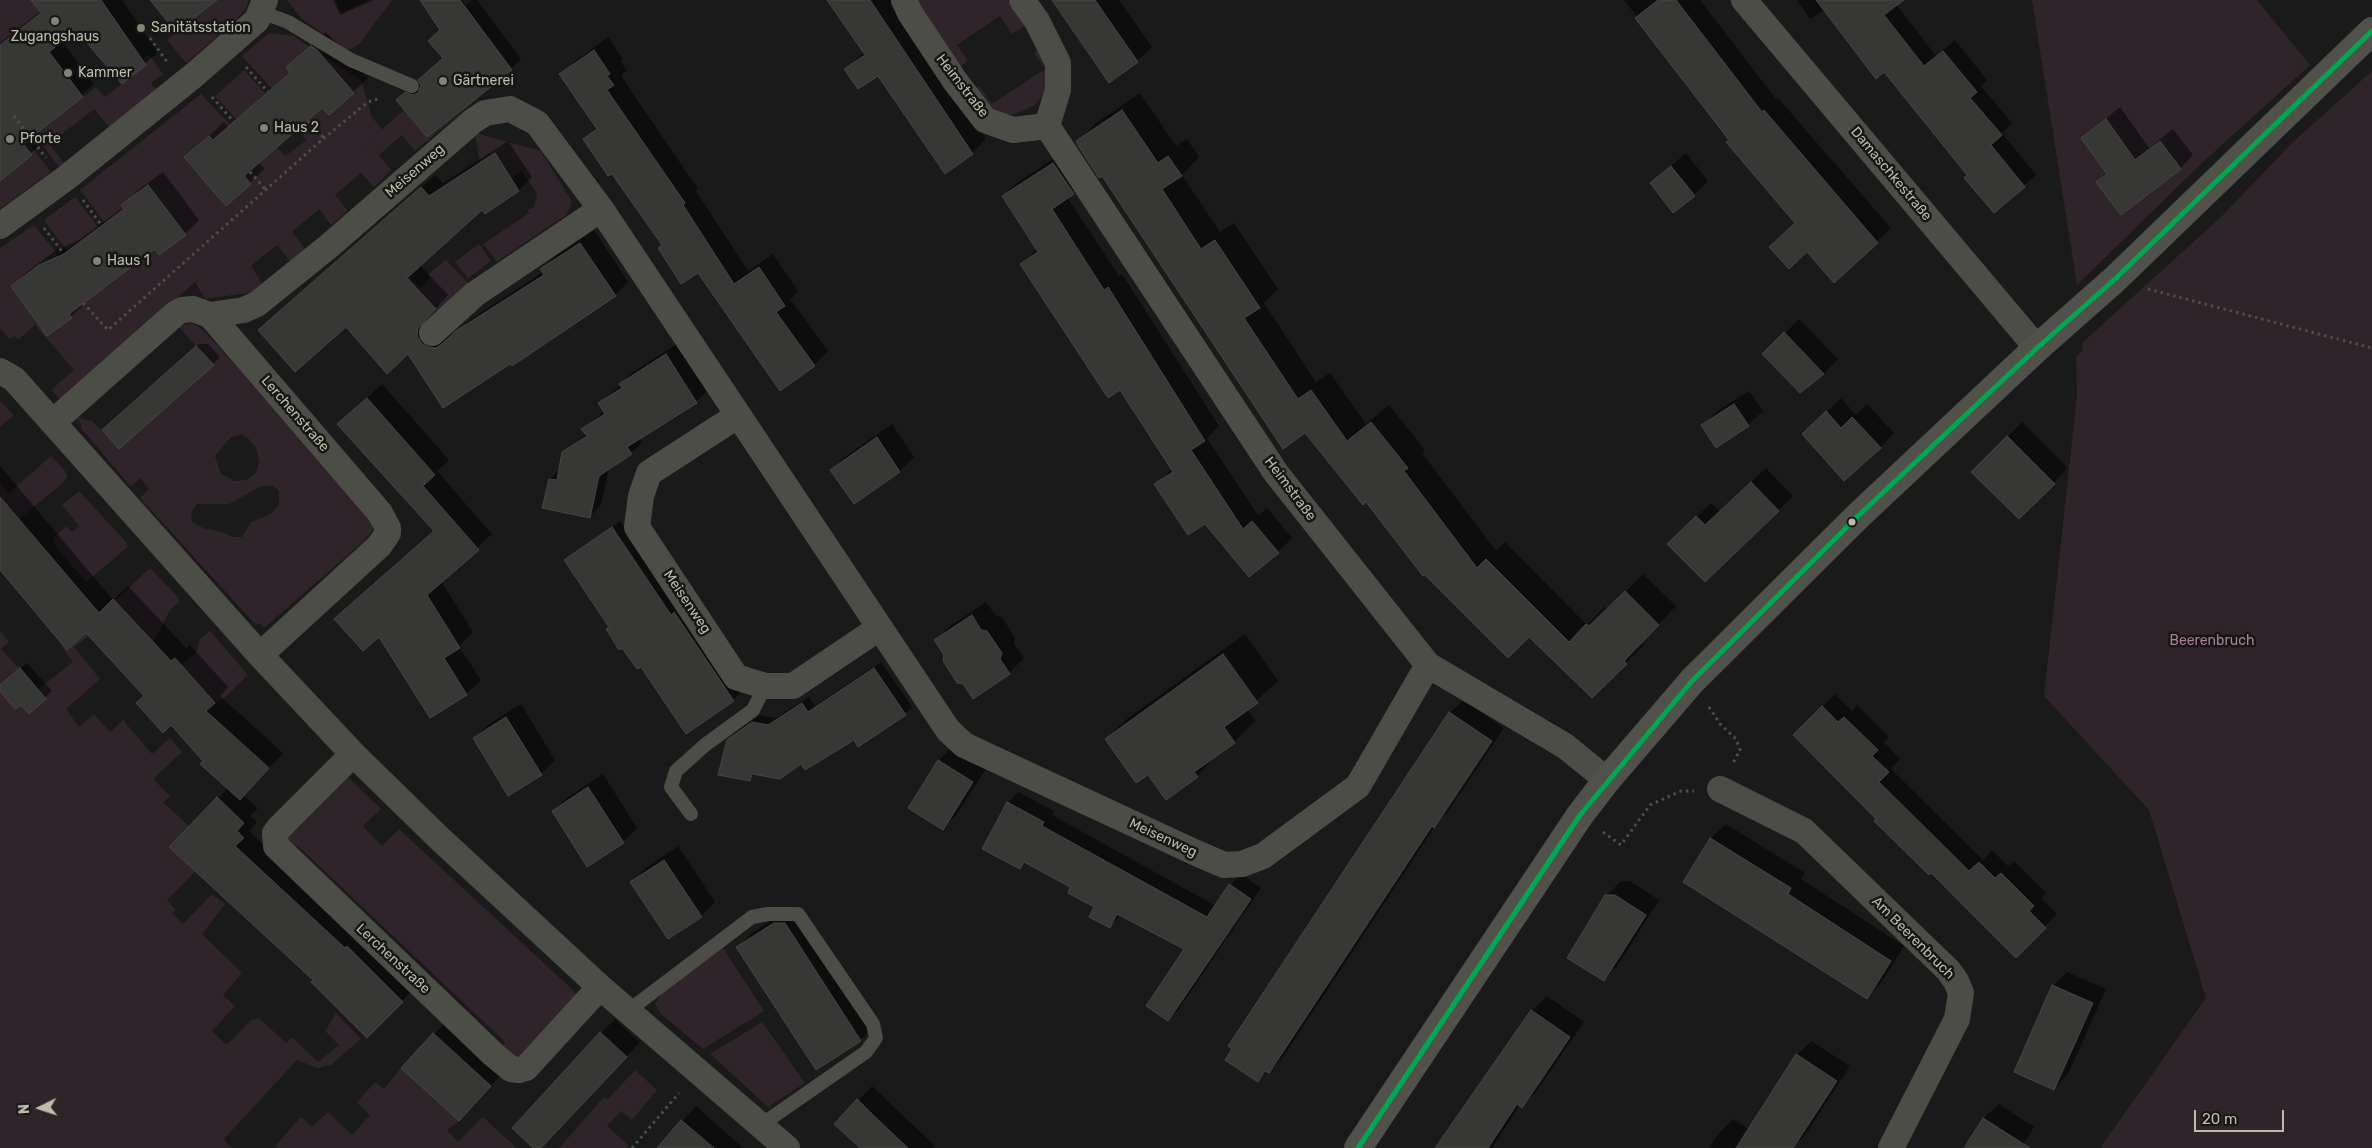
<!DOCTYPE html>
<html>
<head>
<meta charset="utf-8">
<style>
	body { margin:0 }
	#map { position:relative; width:2372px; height:1148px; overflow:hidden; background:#1a1a1a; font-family:Rubik,sans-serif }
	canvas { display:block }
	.north { position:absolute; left:15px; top:1083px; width:50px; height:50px; -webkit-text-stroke:4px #161714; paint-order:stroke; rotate:266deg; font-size:14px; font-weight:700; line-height:20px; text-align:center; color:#bcbcaa }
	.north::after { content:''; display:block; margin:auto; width:18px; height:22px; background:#bcbcaa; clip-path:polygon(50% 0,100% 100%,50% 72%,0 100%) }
	.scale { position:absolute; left:2194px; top:1110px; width:90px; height:22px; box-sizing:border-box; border:2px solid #bcbcaa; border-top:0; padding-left:6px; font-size:15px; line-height:18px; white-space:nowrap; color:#bcbcaa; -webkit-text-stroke:4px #161714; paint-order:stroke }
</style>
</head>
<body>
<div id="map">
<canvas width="2372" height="1148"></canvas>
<div class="north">N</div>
<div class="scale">20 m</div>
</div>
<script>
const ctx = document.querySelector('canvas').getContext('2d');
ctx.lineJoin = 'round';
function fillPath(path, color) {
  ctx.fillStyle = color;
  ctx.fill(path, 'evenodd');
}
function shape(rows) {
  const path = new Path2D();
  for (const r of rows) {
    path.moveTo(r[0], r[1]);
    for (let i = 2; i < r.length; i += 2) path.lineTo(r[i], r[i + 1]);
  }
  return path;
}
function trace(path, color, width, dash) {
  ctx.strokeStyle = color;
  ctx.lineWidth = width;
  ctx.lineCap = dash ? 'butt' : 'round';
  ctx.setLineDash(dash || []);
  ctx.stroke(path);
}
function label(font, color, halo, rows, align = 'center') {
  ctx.font = font + ' Rubik,sans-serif';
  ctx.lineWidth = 5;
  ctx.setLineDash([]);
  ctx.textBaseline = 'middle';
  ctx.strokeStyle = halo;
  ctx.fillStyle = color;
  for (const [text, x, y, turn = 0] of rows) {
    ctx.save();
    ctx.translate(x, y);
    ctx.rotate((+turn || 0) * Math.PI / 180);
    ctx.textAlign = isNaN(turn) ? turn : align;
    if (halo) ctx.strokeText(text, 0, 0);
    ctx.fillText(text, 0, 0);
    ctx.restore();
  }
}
const green = shape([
	[0,0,31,0,41,13,0,45],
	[217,0,249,0,246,8,235,21,186,63,167,40],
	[287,0,333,0,340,15,374,0,392,0,359,44,351,49,346,49,302,19],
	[914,0,1008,0,1025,26,1012,34,1000,16,957,45,968,61,959,67],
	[2032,0,2257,0,2310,65,2202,163,2077,285],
	[269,33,294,36,308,46,313,43,328,59,361,80,370,110,370,115,382,129,353,155,404,110,427,137,512,70,415,151,402,135,379,155,391,170,374,187,361,173,335,195,348,211,331,225,319,209,292,232,305,249,290,261,277,245,251,266,263,285,255,292,205,299,195,282,67,396,59,398,51,390,74,370,35,325,18,340,15,336,9,339,0,328,0,248,34,225,59,256,43,269,40,265,11,286,47,336,72,318,69,314,155,249,159,255,185,235,148,185,121,205,124,209,105,223,80,190,201,94,230,125,213,140,209,136,184,157,250,184,245,176,277,148,285,156,307,140,297,130,323,108,329,115,354,93,312,45,286,67,290,73,272,89,242,56],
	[1038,50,1049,66,1048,89,1035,105,1016,114,1005,115,993,112,973,90,979,86,992,104,1045,69,1034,53],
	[149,54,163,74,151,83,157,90,109,127,94,109,49,144,64,163,59,167,18,113,41,131,96,87,105,97,146,65,142,60],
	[244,70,266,94,237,120,215,96],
	[2372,71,2372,1148,2100,1148,2206,998,2149,810,2044,696,2077,395,2076,357,2082,351,2083,342,2222,216,2294,141],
	[11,120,51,172,0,209,0,181,32,155,6,123],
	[475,133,541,151,571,200,571,205,566,215,497,262,483,244,529,213,528,210,534,207,537,194,522,171,511,178,480,163],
	[75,197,99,228,67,251,44,220],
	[479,244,491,261,468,278,455,262],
	[386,251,420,288,430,278,427,275,446,260,469,284,437,311,425,297,411,310,423,324,411,336],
	[192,323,201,328,233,362,370,520,373,529,365,540,264,628,260,623,256,625,140,498,149,489,140,478,131,487,81,428,81,424,75,417,92,421,119,448,213,365,179,327],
	[241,434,248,438,256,448,259,463,255,474,246,480,235,481,221,474,215,456,230,438],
	[262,486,273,486,279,491,279,505,271,514,251,522,242,537,232,537,222,532,203,528,192,522,191,513,197,504,229,504],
	[0,401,14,415,0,427],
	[51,456,66,472,68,476,64,482,19,519,0,497,0,483,9,493],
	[79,491,126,542,128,547,86,582,56,547,53,538,67,526,72,532,79,526,62,505],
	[150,568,178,597,179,602,170,610,153,643,113,599,117,599],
	[82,628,89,636,74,647,100,679,66,709,79,727,94,714,110,732,123,720,152,754,170,738,182,752,153,779,170,796,163,802,189,826,170,847,195,872,167,900,176,910,172,913,183,924,212,894,225,904,202,934,242,973,223,995,235,1006,212,1031,227,1045,251,1020,259,1018,286,1043,292,1037,318,1062,339,1045,325,1031,336,1013,361,1039,331,1065,317,1068,297,1060,224,1139,232,1148,0,1148,0,691,15,709,21,705,29,714,46,699,38,689,73,662,62,647],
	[0,630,9,642,1,649,20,669,0,685],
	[210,631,248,675,222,700,215,703,181,665,197,651,199,640],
	[348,777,381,809,363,826,382,846,399,829,574,991,576,995,523,1055,517,1057,498,1050,505,1042,298,846,290,853,287,838],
	[723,948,764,1011,703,1049,660,1013,655,1004,662,993,669,987],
	[762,1022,805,1083,768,1107,710,1054],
	[401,1068,459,1121,447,1130,458,1142,483,1117,517,1148,278,1148,275,1146,301,1117,312,1127,328,1112,352,1135,370,1115,357,1102,375,1082,384,1089],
	[635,1070,657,1090,632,1120,621,1111,607,1126,629,1146,627,1148,559,1148,604,1097,608,1099]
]);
const shadow = shape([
	[33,0,122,0,158,52,145,64,76,28,61,40,94,84,36,133,44,142,0,179,0,43,41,11],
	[335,0,370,0,341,14],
	[422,0,462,0,466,5,472,0,477,0,521,59,511,69,398,100,415,84,422,85,444,57,441,29],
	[829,0,893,0,986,139,972,153,878,74,846,69,864,52],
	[1053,0,1119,0,1152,47,1137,61],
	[1624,0,1700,0,1776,99,1778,98,1891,228,1834,281,1796,223],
	[1797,0,1899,0,1896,4,1936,56,1955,40,1987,80,1981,86,2012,123,2002,133,2036,175,1994,211,1969,175,1884,71,1825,9,1810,19],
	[326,32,368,78,353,92,323,106,259,162,264,169,250,183,186,157,224,122,228,127,291,72,288,67],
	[608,37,623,59,620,61,627,70,621,76,698,189,696,191,748,271,773,254,798,291,790,299,828,351,814,365,663,244,612,172,584,139,597,127,561,74,575,61],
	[1140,93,1176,146,1187,139,1199,157,1182,175,1220,232,1234,223,1278,289,1264,303,1316,382,1330,373,1366,424,1389,405,1425,450,1422,453,1496,551,1505,542,1587,625,1605,607,1608,609,1643,574,1676,606,1641,643,1644,645,1592,697,1529,635,1366,500,1103,174,1078,141,1096,123],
	[2120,107,2149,148,2173,129,2193,155,2181,168,2121,214,2097,182,2107,172,2083,138],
	[508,141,532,177,519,190,485,212,483,208,420,265,448,295,431,314,430,322,441,335,450,335,456,332,471,319,543,272,542,269,555,256,594,230,628,282,615,295,511,362,408,352,346,325,259,330,435,175,443,183],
	[1068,149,1088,179,1067,197,1119,276,1122,274,1219,426,1207,438,1258,515,1267,508,1292,538,1278,552,1156,484,1172,469,1121,388,1022,264,1037,249,1003,196,1018,182],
	[1686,153,1708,181,1694,195,1651,183],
	[163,172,199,220,185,234,155,248,84,301,85,303,71,317,12,286,27,272,55,251,79,240,124,207,123,205,137,191],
	[1799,319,1838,359,1824,374,1764,354],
	[199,344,208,344,220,357,213,364,110,423],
	[677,344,707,391,696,402,639,438,642,443,631,453,609,469,601,505,590,516,550,479,560,469,563,453,586,434,583,429,604,411,599,403,621,385,631,373],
	[382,384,449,460,437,471,492,534,441,581,473,632,459,646,481,680,466,694,380,635,435,530,339,424],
	[1749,391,1763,411,1748,425,1703,426,1717,411],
	[1841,398,1856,415,1867,404,1894,433,1880,448,1818,420],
	[2022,422,2068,468,2019,518,1973,472],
	[892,424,914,457,900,471,854,503,831,470,846,456],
	[0,466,113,600,128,586,186,648,190,645,228,687,220,696,283,753,243,795,258,808,250,816,257,822,249,831,416,987,367,1036,315,980,171,847,228,788,86,631,0,562],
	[1766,468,1793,496,1705,581,1669,544,1711,503,1720,512],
	[620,521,678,609,682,606,740,693,733,700,641,665,610,626,566,560],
	[986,602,996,616,1002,617,1015,638,1014,644,1024,658,1009,673,973,697,935,641,950,626],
	[1245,634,1278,681,1247,709,1255,721,1234,742,1217,754,1197,776,1148,774,1106,739,1128,718],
	[881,662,912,707,905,714,802,762,756,773,749,780,728,741,735,733,760,715,776,718,809,697,815,706],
	[27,663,52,691,29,712,21,703,0,690,5,681],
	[1835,694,1852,711,1857,705,1889,737,1884,742,1900,759,1891,769,1983,860,1992,850,2008,866,2014,861,2046,893,2041,898,2057,914,2016,956,1875,821,1877,819,1794,735],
	[1463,700,1504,728,1447,813,1437,823,1282,1059,1258,1080,1234,1049,1450,713],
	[521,704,555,760,541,774,474,738,489,724],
	[953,746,987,767,957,814,943,828,910,807,939,760],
	[603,774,637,828,623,842,553,811,568,797],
	[1018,792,1054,811,1052,815,1216,906,1230,885,1241,874,1261,888,1179,1009,1168,1020,1186,949,1120,916,1110,926,1096,907,1072,887,1026,862,1020,867,1008,803],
	[1726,824,1805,873,1801,879,1904,946,1881,983,1866,997,1685,882,1711,838],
	[678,846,715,902,701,916,632,882,646,868],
	[1621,881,1630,881,1659,900,1618,965,1604,980,1606,896],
	[789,909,875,1025,860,1040,817,1068,738,947,752,933],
	[2067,972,2106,989,2068,1074,2054,1089,2053,986],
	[1547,996,1584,1022,1536,1092,1522,1106,1520,1105,1492,1148,1436,1148,1532,1010],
	[615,1019,640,1042,552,1136,540,1148,535,1148,601,1033],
	[448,1020,504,1071,473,1105,434,1034],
	[1811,1041,1850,1066,1806,1134,1792,1148,1709,1148,1719,1133,1733,1119,1749,1129,1797,1055],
	[872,1086,935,1146,932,1148,862,1148,836,1123],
	[1999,1104,2034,1127,2021,1148,1965,1148,1984,1118],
	[696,1106,743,1148,658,1148]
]);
const building = shape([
	[31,0,101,0,146,65,122,84,76,30,49,52,83,97,23,144,32,155,0,181,0,45,41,13,31,0],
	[150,0,217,0,176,32,150,0],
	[420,0,460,0,512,70,427,137,396,100,405,92,413,95,418,93,421,85,418,80,443,58,428,41,440,30,420,0],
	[827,0,870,0,973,154,945,174,878,76,858,89,844,69,865,55,827,0],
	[1052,0,1095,0,1138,62,1109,83,1052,0],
	[1658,0,1676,0,1762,112,1764,110,1878,243,1834,283,1807,252,1789,269,1769,247,1795,223,1726,142,1729,140,1635,18,1658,0],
	[1816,0,1904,0,1884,15,1924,66,1943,51,1977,92,1970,98,2002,135,1991,145,2025,187,1994,213,1964,178,1967,175,1884,72,1876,79,1816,0],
	[311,46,316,49,354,93,329,115,322,108,244,176,251,184,226,206,184,157,209,136,213,140,290,73,286,67,311,46],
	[594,50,610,74,607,76,614,85,607,90,685,203,683,205,734,284,759,267,785,306,776,312,815,366,780,391,698,273,681,284,658,248,662,245,612,174,608,176,583,139,597,129,559,74,594,50],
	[1122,110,1158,163,1168,156,1182,176,1162,189,1201,249,1215,240,1260,308,1244,318,1298,399,1311,390,1347,441,1371,422,1408,468,1404,471,1477,568,1486,559,1569,642,1586,624,1589,626,1625,591,1659,625,1624,661,1627,664,1592,698,1529,637,1508,658,1424,574,1423,576,1366,502,1363,505,1305,433,1283,449,1102,176,1099,178,1079,147,1076,141,1122,110],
	[2106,119,2135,160,2160,141,2181,169,2121,215,2096,182,2107,174,2081,138,2106,119],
	[495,153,519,191,485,214,482,210,407,278,436,309,418,328,417,336,421,343,428,347,436,348,442,344,456,331,544,275,540,269,580,243,616,296,512,366,510,364,443,408,408,354,387,374,346,327,295,372,258,330,421,187,429,196,495,153],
	[1053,163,1074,194,1052,209,1104,290,1108,287,1205,441,1191,450,1243,529,1252,521,1279,553,1249,577,1205,524,1188,535,1154,484,1173,472,1120,390,1108,398,1020,264,1038,252,1002,196,1053,163],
	[1671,166,1695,196,1673,213,1650,183,1671,166],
	[148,185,186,235,159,255,155,249,69,314,72,318,47,336,11,286,39,265,64,254,124,209,121,205,148,185],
	[1784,332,1824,374,1800,393,1762,354,1784,332],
	[196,346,214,365,119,449,102,430,196,346],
	[666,354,697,403,627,447,632,454,599,476,590,518,542,508,549,479,557,480,562,452,587,436,581,429,605,414,598,403,622,388,619,384,666,354],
	[367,398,435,475,423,486,479,550,427,595,460,648,444,658,467,695,430,718,379,637,363,651,334,619,434,531,337,424,367,398],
	[1734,404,1749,426,1716,448,1701,425,1734,404],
	[1826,411,1841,428,1852,417,1881,448,1844,481,1802,434,1826,411],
	[2007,436,2055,484,2019,519,1971,472,2007,436],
	[877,437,900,472,854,504,830,470,877,437],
	[1751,482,1779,511,1705,582,1667,544,1696,516,1705,525,1751,482],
	[0,497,99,613,113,599,171,661,175,658,215,703,206,711,269,768,240,800,200,764,203,761,171,725,163,733,136,703,144,696,86,633,67,650,0,570,0,497],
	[612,527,671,615,674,612,734,701,686,734,641,667,637,669,622,648,619,650,606,629,609,627,564,560,612,527],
	[972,615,981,630,987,631,1002,653,1000,659,1010,674,973,699,963,684,957,683,943,661,944,655,934,640,972,615],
	[1223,654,1258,703,1224,727,1235,743,1194,772,1198,777,1166,800,1148,775,1136,783,1105,739,1223,654],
	[20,668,46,699,29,714,21,705,15,709,0,691,0,685,20,668],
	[874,668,906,715,858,747,854,740,805,770,801,764,780,779,752,774,750,781,718,775,727,740,752,722,768,725,802,703,808,712,874,668],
	[1822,706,1838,722,1844,717,1878,750,1872,756,1889,772,1879,782,1969,871,1979,862,1995,878,2001,873,2034,906,2029,911,2046,928,2016,958,1931,873,1929,875,1874,821,1876,819,1793,735,1822,706],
	[1449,712,1492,741,1434,828,1432,826,1269,1073,1265,1071,1258,1082,1225,1060,1232,1049,1228,1046,1449,712],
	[506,717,542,775,508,796,473,738,506,717],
	[938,760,973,782,943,830,908,808,938,760],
	[588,787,624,843,587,867,552,811,588,787],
	[217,797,244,823,237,831,244,838,235,846,345,948,347,946,403,1002,367,1038,311,982,313,980,169,847,217,797],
	[1007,802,1044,822,1042,826,1207,917,1229,884,1251,899,1168,1021,1146,1006,1184,949,1117,914,1110,928,1089,917,1094,907,1068,893,1070,887,1024,862,1020,869,982,849,1007,802],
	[1710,838,1791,888,1788,894,1891,961,1867,999,1683,882,1710,838],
	[664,860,702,917,668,939,630,882,664,860],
	[1605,895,1615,895,1646,915,1604,981,1567,958,1605,895],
	[774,923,785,923,861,1041,816,1070,736,947,774,923],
	[2052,985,2093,1003,2054,1090,2014,1072,2052,985],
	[1531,1010,1570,1037,1522,1108,1517,1104,1488,1148,1435,1148,1531,1010],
	[600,1032,627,1057,541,1148,533,1148,512,1128,600,1032],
	[433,1033,491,1086,459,1121,401,1068,433,1033],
	[1796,1054,1837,1081,1793,1148,1736,1148,1796,1054],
	[857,1099,873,1115,908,1148,860,1148,834,1124,857,1099],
	[1983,1118,2030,1148,1964,1148,1983,1118],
	[681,1120,714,1148,657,1148,681,1120]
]);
const path = shape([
	[150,38,167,62],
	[246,67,268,92],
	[212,97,234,122],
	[14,116,46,158],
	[308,121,324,138],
	[250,172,267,191],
	[83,200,102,226],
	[44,228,64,254],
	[2148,289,2372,348],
	[83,303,108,330,324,138,368,102,381,98],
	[1709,707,1720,724,1736,739,1740,750,1732,765],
	[1603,832,1621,845,1650,805,1681,791,1694,791],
	[632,1148,679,1093]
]);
const lane = shape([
	[261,12,288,22,351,60,412,86],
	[691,814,671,787,676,771,705,745,753,710,765,686],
	[628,1011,752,917,768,914,798,914,873,1024,876,1038,866,1052,761,1125]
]);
const street = shape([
	[904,0,910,13,955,81,985,120,1013,130,1047,126],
	[1022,0,1037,21,1058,63,1058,90,1047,126],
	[1744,0,2037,348],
	[1047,126,1276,473,1428,665,1565,746,1607,780],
	[0,226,66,178,193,76,257,20,265,0],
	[210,315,244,310,257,304,329,246,473,121,485,113,510,109,537,123,601,209,948,730,964,745,1194,852,1224,865,1242,864,1263,856,1358,786,1428,665],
	[432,333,475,294,601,209],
	[0,371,14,379,260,655,353,754,438,837,600,987,787,1148],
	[737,416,649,473,641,496,637,527,736,677,765,686,793,686,879,628],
	[53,422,175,314,182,310,193,309,210,315,380,513,388,528,388,533,379,546,260,655],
	[353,754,279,828,275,833,276,846,494,1055,511,1069,519,1070,526,1068,600,987],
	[1720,789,1804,831,1948,970,1956,981,1961,993,1957,1019,1891,1148]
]);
const secondary = shape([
	[1358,1148,1580,815,1607,780,1692,681,1858,516,2037,348,2114,280,2372,31]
]);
const bus1 = shape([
	[1358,1148,1580,815,1692,681,1858,516,2037,348,2114,280,2372,31]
]);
const markers = [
	[55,21,5,"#838378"],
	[141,28,5,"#838378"],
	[68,73,5,"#838378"],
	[443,81,5,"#838378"],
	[264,128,5,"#838378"],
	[10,139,5,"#838378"],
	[97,261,5,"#838378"],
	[1852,522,4.5,"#bcbcaa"]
];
const poiNames = [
	["Sanitätsstation",151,28],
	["Zugangshaus",55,37,"center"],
	["Kammer",78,73],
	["Gärtnerei",453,81],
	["Haus 2",274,128],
	["Pforte",20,139],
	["Haus 1",107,261]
];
const streetNames = [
	["Heimstraße",962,86,52],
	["Meisenweg",415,171,-41],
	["Damaschkestraße",1891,174,50],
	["Lerchenstraße",295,414,49],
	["Heimstraße",1290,489,53],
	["Meisenweg",687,602,56],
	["Meisenweg",1163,838,25],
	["Am Beerenbruch",1913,938,45],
	["Lerchenstraße",393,959,43]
];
const parkNames = [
	["Beerenbruch",2212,641]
];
fillPath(green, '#2e242a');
fillPath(shadow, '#0007');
fillPath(building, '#373735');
trace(building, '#464643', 1);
trace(path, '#4e4e4a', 3, [2.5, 4]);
trace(lane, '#4d4d48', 14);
trace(street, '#4d4d48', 26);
trace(secondary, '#51514c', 28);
trace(bus1, '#00a651', 5);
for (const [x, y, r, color] of markers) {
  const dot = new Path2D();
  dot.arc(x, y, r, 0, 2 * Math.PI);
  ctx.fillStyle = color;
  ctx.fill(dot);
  trace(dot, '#161714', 2);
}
label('14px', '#bcbcaa', '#161714', poiNames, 'left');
label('14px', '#bcbcaa', '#161714', streetNames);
label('14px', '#a8809a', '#161714', parkNames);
</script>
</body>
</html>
